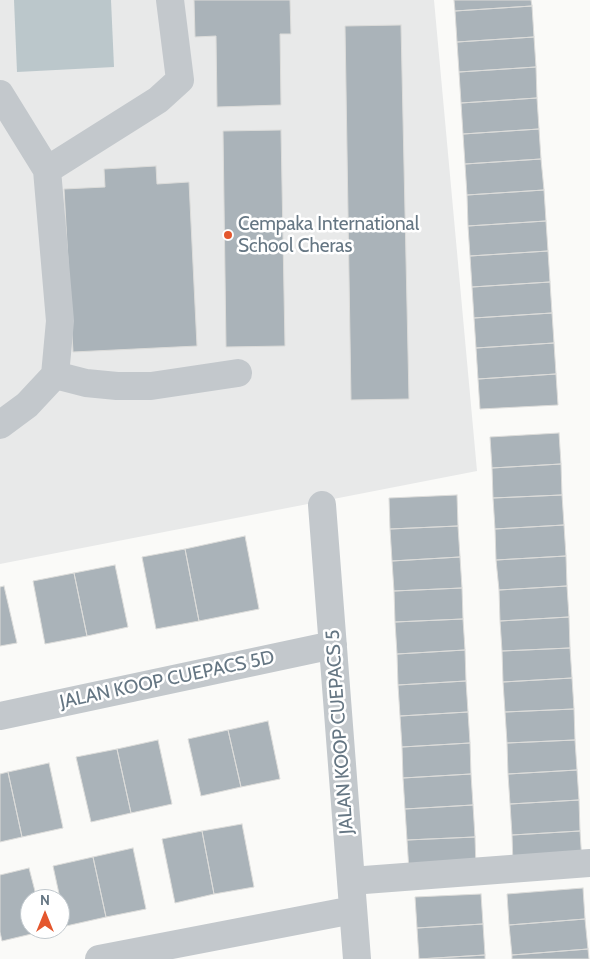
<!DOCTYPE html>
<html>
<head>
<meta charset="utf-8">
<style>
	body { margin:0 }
	#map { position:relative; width:590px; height:959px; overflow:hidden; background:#fafaf8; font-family:Cabin,sans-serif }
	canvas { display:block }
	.north { position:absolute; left:20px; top:889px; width:50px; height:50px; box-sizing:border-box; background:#fff; border:1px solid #c1c8cd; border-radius:50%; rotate:0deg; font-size:14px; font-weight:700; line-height:20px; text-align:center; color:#657683 }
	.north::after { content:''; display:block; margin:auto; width:18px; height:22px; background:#e4572e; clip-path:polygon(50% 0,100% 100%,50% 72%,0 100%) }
</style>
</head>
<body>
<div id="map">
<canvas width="590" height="959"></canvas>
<div class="north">N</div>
</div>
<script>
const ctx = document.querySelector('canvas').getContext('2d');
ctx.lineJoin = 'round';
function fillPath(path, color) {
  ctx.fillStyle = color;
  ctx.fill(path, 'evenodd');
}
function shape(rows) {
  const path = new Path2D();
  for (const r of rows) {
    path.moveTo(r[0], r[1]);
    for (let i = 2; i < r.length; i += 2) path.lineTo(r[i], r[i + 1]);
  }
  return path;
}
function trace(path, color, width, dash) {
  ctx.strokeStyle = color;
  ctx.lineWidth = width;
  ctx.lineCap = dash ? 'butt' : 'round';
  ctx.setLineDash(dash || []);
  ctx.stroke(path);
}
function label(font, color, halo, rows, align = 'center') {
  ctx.font = font + ' Cabin,sans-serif';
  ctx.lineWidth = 5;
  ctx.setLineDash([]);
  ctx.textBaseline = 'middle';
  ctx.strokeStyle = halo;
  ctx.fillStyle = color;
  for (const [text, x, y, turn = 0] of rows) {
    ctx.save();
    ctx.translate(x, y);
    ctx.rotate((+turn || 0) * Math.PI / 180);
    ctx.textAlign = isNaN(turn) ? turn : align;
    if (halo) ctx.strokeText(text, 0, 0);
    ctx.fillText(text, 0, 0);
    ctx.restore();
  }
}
const built = shape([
	[0,0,434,0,477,471,0,564]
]);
const water = shape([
	[14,0,111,0,114,67,17,72]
]);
const building = shape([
	[194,0,290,0,291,34,280,34,281,105,217,107,216,36,195,37,194,0],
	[454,0,531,0,532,6,455,11,454,0],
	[532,6,534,37,457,42,455,11,532,6],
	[401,25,409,399,351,400,345,26,401,25],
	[534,37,536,67,459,72,457,42,534,37],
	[536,67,537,98,461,103,459,72,536,67],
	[537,98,539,129,463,134,461,103,537,98],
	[539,129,541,159,465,164,463,134,539,129],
	[281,130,285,346,226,347,223,131,281,130],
	[541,159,544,190,467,195,465,164,541,159],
	[156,166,157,184,189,182,197,346,73,352,64,189,105,187,104,169,156,166],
	[544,190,546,221,468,226,467,195,544,190],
	[546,221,548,251,470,256,468,226,546,221],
	[548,251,550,282,472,287,470,256,548,251],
	[550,282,552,313,474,318,472,287,550,282],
	[552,313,554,343,476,348,474,318,552,313],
	[554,343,556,374,478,379,476,348,554,343],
	[556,374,558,405,480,409,478,379,556,374],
	[559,433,561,464,492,468,490,437,559,433],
	[561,464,562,495,493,498,492,468,561,464],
	[457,495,458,526,390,529,389,498,457,495],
	[562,495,564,525,495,529,493,498,562,495],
	[564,525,566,556,496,560,495,529,564,525],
	[458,526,460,557,392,561,390,529,458,526],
	[245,536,259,609,199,621,185,549,245,536],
	[185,549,199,621,156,629,142,557,185,549],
	[566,556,567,586,499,590,496,560,566,556],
	[460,557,462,588,394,591,392,561,460,557],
	[115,565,128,627,87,636,74,573,115,565],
	[74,573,87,636,45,644,33,581,74,573],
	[4,586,17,643,0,646,0,587,4,586],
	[567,586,569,617,500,621,499,590,567,586],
	[462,588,463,619,395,622,394,591,462,588],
	[569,617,570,648,502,651,500,621,569,617],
	[463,619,465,650,397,654,395,622,463,619],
	[570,648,572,678,503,682,502,651,570,648],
	[465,650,466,681,398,685,397,654,465,650],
	[572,678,574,709,505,712,503,682,572,678],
	[466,681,468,712,400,716,398,685,466,681],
	[574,709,575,740,507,743,505,712,574,709],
	[468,712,470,743,402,747,400,716,468,712],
	[268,721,280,779,241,787,228,730,268,721],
	[228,730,241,787,201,796,188,739,228,730],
	[158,740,172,804,131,813,117,749,158,740],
	[575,740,577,770,508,774,507,743,575,740],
	[470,743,471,774,403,778,402,747,470,743],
	[117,749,131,813,91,822,76,757,117,749],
	[49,763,63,828,22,837,8,772,49,763],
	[577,770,579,800,510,804,508,774,577,770],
	[8,772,22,837,0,842,0,774,8,772],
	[471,774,473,805,405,809,403,778,471,774],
	[579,800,580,831,512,835,510,804,579,800],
	[473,805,475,837,407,840,405,809,473,805],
	[242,824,254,887,214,894,202,831,242,824],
	[202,831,214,894,175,903,162,839,202,831],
	[580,831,582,862,513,865,512,835,580,831],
	[475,837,476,868,409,871,407,840,475,837],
	[133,848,146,909,106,917,93,857,133,848],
	[93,857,106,917,66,926,53,866,93,857],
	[29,868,37,899,30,899,30,929,44,929,44,931,2,941,0,932,0,875,29,868],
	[583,888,585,919,509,925,507,894,583,888],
	[481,894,483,924,417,928,415,897,481,894],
	[585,919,588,949,512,955,509,925,585,919],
	[483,924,485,955,419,959,417,928,483,924],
	[588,949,589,959,512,959,512,955,588,949],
	[485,955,485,959,419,959,485,955]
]);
const minor = shape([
	[0,94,47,170,60,321,55,375,27,405,0,425],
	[47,170,158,100,180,80,170,0],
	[55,375,86,383,117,386,151,386,238,373],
	[322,505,357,959],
	[0,716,333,645],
	[351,881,590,863],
	[99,959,353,910]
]);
const markers = [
	[228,235,5,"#e4572e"]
];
const poiNames = [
	["Cempaka International",238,224],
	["School Cheras",238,246]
];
const streetNames = [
	["JALAN KOOP CUEPACS 5D",167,680,-12],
	["JALAN KOOP CUEPACS 5",340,732,-94]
];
fillPath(built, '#e8e9e9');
fillPath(water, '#bbc7cb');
fillPath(building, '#aab3b9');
trace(building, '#dcdcda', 1);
trace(minor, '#c3c8cc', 28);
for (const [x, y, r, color] of markers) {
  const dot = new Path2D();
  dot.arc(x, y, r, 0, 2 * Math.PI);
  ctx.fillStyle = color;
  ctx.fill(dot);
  trace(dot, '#fff', 2);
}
label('19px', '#657683', '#fff', poiNames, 'left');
label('19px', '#657683', '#fff', streetNames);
</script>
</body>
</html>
